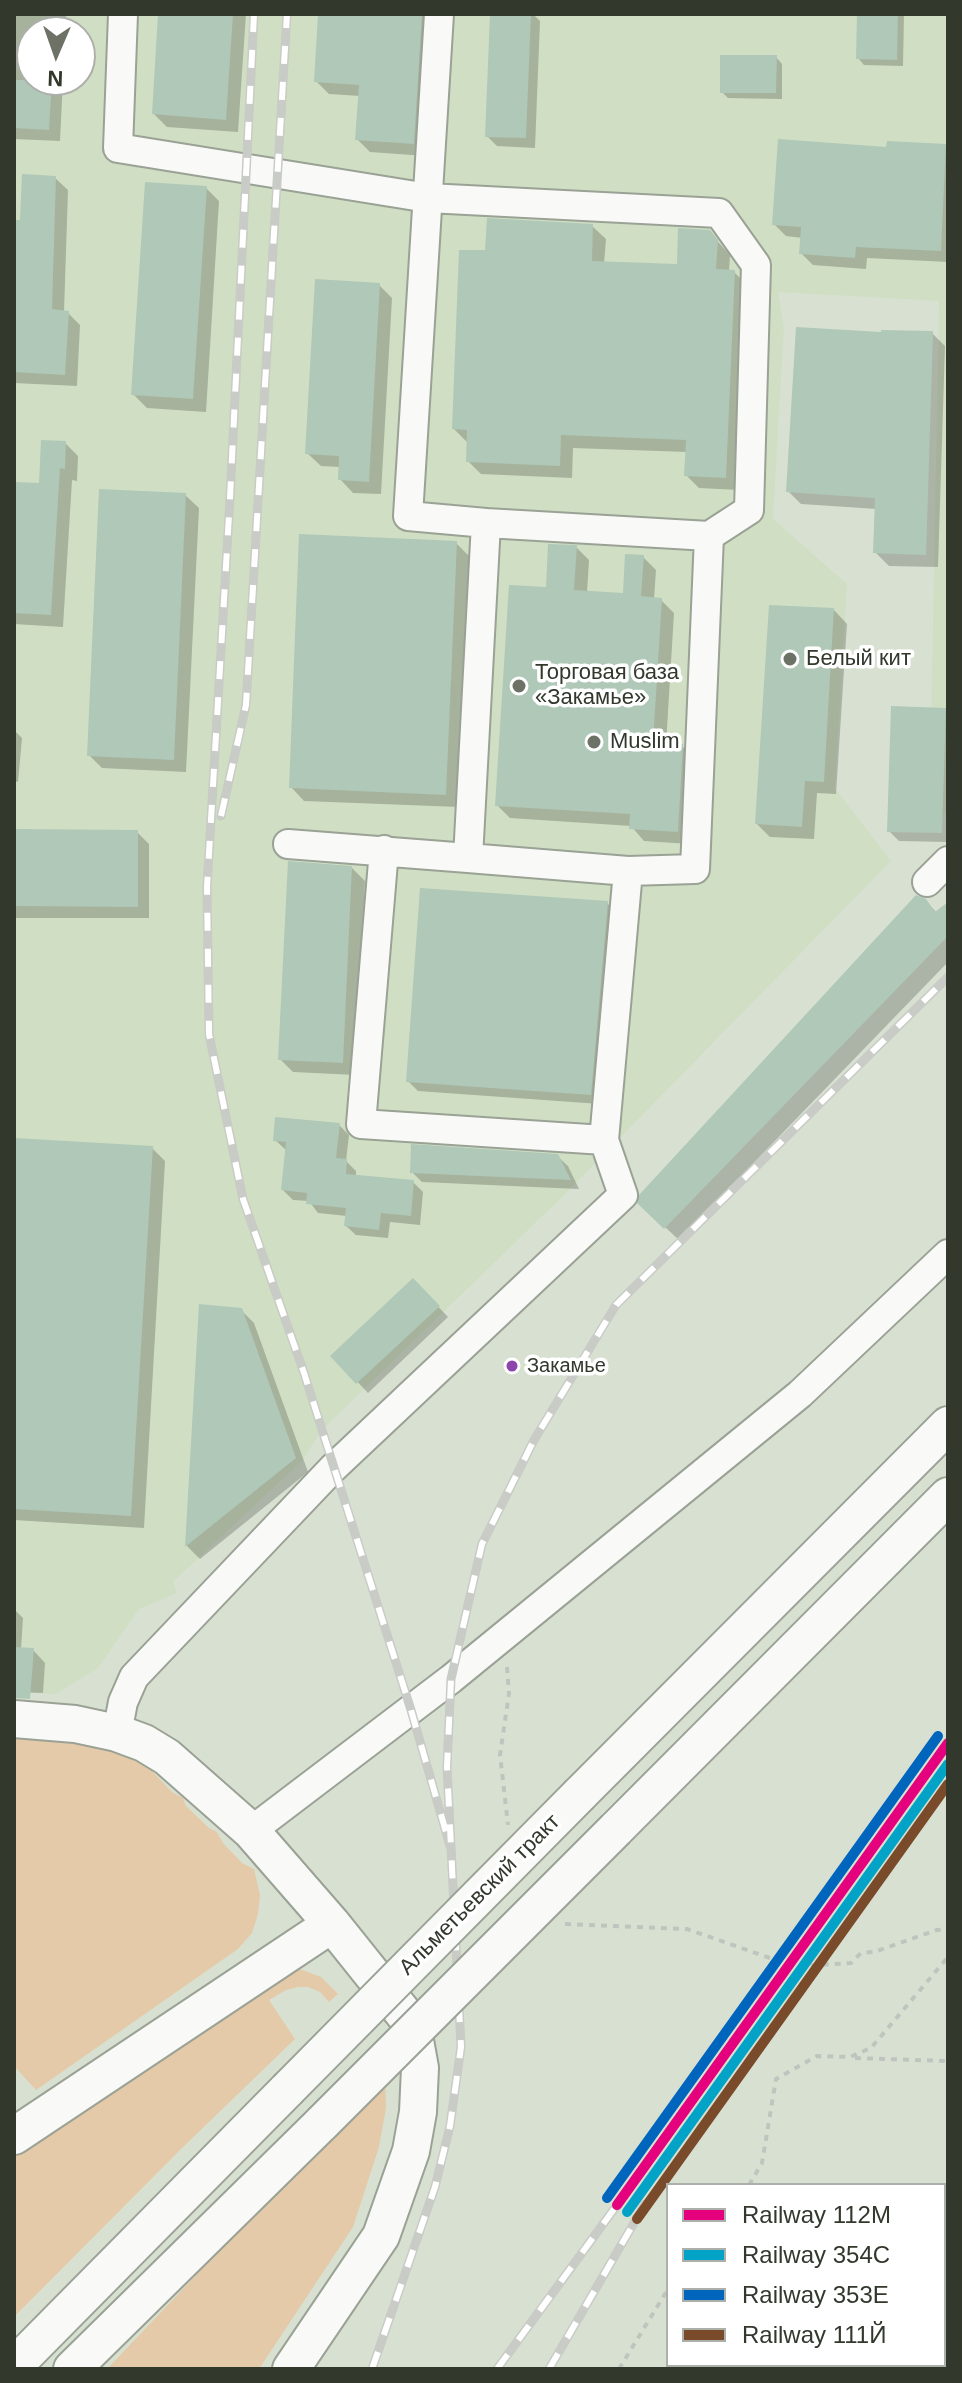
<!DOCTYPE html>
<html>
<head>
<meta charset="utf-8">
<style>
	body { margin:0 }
	#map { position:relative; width:962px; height:2383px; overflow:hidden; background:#d8e1d1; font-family:Arial,sans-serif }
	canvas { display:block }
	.frame { position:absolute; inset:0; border:16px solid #32382c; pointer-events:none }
	.legend { position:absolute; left:666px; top:2183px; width:280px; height:184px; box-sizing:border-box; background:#fff; border:2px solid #adafab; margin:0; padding:10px 14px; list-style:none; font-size:24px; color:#32382c }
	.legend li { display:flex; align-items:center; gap:16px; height:40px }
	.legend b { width:40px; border:2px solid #adafab }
	.north { position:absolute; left:16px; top:16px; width:80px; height:80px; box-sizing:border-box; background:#fff; border:2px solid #adafab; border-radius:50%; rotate:182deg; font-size:22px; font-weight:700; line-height:32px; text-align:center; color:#32382c }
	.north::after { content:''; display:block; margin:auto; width:28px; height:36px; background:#6c7366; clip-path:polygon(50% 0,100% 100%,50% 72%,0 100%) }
</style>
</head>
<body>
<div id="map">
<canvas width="962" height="2383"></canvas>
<div class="frame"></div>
<ul class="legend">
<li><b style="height:10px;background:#e5007d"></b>Railway 112М</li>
<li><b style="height:10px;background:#02a3c6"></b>Railway 354С</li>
<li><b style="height:10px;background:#0065bd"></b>Railway 353Е</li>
<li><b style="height:10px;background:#7a4b2a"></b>Railway 111Й</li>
</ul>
<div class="north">N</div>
</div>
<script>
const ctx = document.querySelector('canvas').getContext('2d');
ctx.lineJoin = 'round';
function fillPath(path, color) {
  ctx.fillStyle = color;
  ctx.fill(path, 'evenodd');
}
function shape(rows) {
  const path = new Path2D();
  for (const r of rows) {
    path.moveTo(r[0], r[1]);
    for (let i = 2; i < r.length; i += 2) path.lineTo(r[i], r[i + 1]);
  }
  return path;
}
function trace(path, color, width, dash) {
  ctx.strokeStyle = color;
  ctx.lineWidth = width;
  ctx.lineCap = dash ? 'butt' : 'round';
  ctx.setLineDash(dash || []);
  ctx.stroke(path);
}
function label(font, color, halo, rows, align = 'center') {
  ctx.font = font + ' Arial,sans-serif';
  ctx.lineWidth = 7;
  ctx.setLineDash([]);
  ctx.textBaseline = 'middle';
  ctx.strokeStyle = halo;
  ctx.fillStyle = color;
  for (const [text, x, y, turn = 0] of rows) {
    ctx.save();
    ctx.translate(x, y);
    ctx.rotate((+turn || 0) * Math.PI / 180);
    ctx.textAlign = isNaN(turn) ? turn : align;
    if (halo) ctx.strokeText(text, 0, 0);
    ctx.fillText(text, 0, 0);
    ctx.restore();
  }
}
const built = shape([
	[14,14,948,14,948,810,929,827,939,301,778,292,784,327,773,519,847,584,835,788,891,861,566,1193,321,1431,302,1461,173,1582,177,1593,139,1609,98,1668,56,1694,14,1692],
	[32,32,80,32,80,80,32,80]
]);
const green = shape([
	[14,1734,47,1737,117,1748,144,1763,172,1792,183,1798,186,1806,209,1828,217,1832,223,1843,242,1863,254,1869,260,1895,258,1914,252,1933,238,1949,36,2090,14,2066],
	[297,1968,321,1977,338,1994,329,2002,320,1992,308,1987,298,1987,286,1990,269,2000,295,2039,181,2149,14,2317,14,2147],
	[385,2076,386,2108,379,2147,353,2227,259,2369,107,2369]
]);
const shadow = shape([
	[14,14,66,14,65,32,32,32,32,80,63,80,60,141,14,139],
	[160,14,246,14,238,132,167,127,154,114],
	[320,14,442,14,426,156,370,152,357,139,360,96,329,94,316,81],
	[492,14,533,14,540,21,535,148,497,146,487,136],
	[859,14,904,14,903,66,864,65,858,58],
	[776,57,782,64,782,99,728,98,722,92],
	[945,146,948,149,948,262,867,258,866,269,813,265,801,253,803,238,786,236,774,224,888,149],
	[55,178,68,190,64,312,68,313,80,325,77,386,14,383,14,222,22,222],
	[206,188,219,201,206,412,147,408,133,394],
	[592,226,606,239,604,264,679,267,709,232,730,255,729,272,734,272,747,285,739,490,699,488,686,475,687,452,573,448,572,478,481,474,468,461,467,442,454,429,487,253],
	[379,285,392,298,381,494,353,493,340,479,340,467,321,466,307,453],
	[932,333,945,346,938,567,889,566,875,552,877,509,801,504,788,491,883,334],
	[65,443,78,456,77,481,72,480,63,627,14,624,14,484,41,486],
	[185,495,199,508,186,772,102,768,89,755],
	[456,543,469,556,459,807,304,801,291,787],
	[576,547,589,560,587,593,624,596,643,557,656,570,654,599,661,600,674,613,666,745,682,746,696,760,690,844,644,841,631,826,510,818,497,805,547,590],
	[834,610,847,624,836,794,817,793,814,839,770,837,757,824],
	[945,710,948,713,948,842,899,841,889,831],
	[14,730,22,738,18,782,14,781],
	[14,831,137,832,149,844,149,918,14,918],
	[352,868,365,881,356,1075,293,1072,280,1059],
	[925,900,937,913,948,912,948,962,679,1240,653,1216],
	[607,903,617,913,600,1104,418,1091,408,1081],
	[339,1125,349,1135,346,1161,356,1171,356,1177,413,1182,423,1192,420,1225,390,1222,388,1238,356,1235,346,1226,347,1216,318,1213,309,1201,293,1200,283,1190,287,1151,275,1140],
	[14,1140,152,1148,165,1161,144,1528,14,1520],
	[557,1156,568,1166,579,1189,422,1182,412,1172],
	[413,1280,448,1317,368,1393,333,1356],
	[201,1306,241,1310,254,1323,308,1472,200,1559,187,1546],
	[14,1609,23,1618,21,1649,33,1650,45,1663,43,1693,14,1692]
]);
const building = shape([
	[158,14,233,14,226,120,152,114],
	[318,14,422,14,414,144,355,140,359,85,314,82],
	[490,14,531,14,526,138,485,137],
	[857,14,898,14,897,60,856,59],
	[720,55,777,55,776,93,720,93],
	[14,80,52,80,49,130,14,128],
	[778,139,886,147,887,141,946,144,941,251,856,247,855,258,799,254,801,227,772,225],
	[22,174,56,176,52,309,69,311,65,375,14,372,14,220,20,220],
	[145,182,207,186,193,399,131,395],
	[487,218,593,224,592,261,677,264,678,228,710,230,718,240,716,269,735,270,726,478,684,476,686,440,561,435,560,466,466,462,467,430,452,429,459,250,485,250],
	[315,279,380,283,369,482,338,480,339,456,305,454],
	[796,327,881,332,881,330,933,331,926,555,873,553,875,498,786,492],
	[41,440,66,441,65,469,60,468,51,615,14,613,14,482,39,483],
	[99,489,186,493,174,760,87,756],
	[299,534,457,541,446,795,289,788],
	[548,544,577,545,574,590,623,593,625,554,644,555,641,596,662,598,653,743,683,744,678,832,629,829,630,814,495,806,509,585,546,587],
	[769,605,834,608,824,782,805,781,802,827,755,824],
	[891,706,946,708,942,833,887,832],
	[14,829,138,830,138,907,14,906],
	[288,861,352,866,343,1063,278,1060],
	[420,888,608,901,591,1095,406,1082],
	[916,895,926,899,935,912,948,902,948,936,664,1229,637,1203,639,1195],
	[275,1117,340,1123,336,1158,347,1159,346,1174,414,1180,411,1216,381,1213,379,1230,344,1226,346,1208,306,1204,307,1193,281,1190,286,1142,273,1141],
	[14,1138,153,1146,131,1516,14,1509],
	[411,1144,558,1154,571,1180,410,1173],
	[413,1278,440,1306,356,1384,330,1356],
	[199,1304,242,1308,296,1458,185,1547],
	[14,1647,34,1648,30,1699,14,1698]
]);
const path = shape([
	[507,1667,509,1694,500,1755,508,1825],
	[565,1924,687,1929,790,1965,802,1966,851,1963,861,1953,874,1952,937,1930,948,1929],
	[855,2058,948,2061],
	[749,2185,762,2163,776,2079,817,2056,850,2057,871,2048,948,1957],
	[619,2369,668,2289]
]);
const minor = shape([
	[123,14,118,148,428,198,719,213,756,265,749,510,709,536],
	[486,523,709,536,695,869,628,871],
	[288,844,468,858],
	[384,850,361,1124,604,1140],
	[927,882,948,861],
	[117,1733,123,1702,134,1677,333,1468,623,1195,604,1140,628,871,468,858,486,523,408,516,439,14],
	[251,1831,451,1679,800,1394,948,1254]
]);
const major = shape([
	[14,1719,75,1724,117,1733,144,1743,167,1757,251,1831,332,1924,412,2024,420,2068,418,2112,411,2151,381,2236,291,2369],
	[580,1794,948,1425],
	[616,1829,948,1496],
	[14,2136,332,1924],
	[14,2366,287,2090],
	[72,2369,322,2123]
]);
const rail = shape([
	[254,14,230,498,207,887,209,1034,243,1199,304,1373,411,1710,450,1846],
	[221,816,246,705,287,14],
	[372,2369,435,2187,450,2126,461,2047,447,1767,451,1679,482,1544,534,1440,616,1305,948,977],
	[497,2369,617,2205],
	[549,2369,645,2204]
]);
const majorBridge = shape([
	[287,2090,580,1794],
	[322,2123,616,1829]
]);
const rail1 = shape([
	[617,2205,948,1743]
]);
const rail2 = shape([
	[627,2212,948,1764]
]);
const rail3 = shape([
	[607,2198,938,1736]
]);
const rail4 = shape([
	[637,2219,948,1784]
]);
const markers = [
	[790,659,8,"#6c7366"],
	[519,686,8,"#6c7366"],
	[594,742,8,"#6c7366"],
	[512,1366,7,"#8e44ad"]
];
const busNames = [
	["Закамье",527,1366]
];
const poiNames = [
	["Белый кит",806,659],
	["Торговая база",535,673],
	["«Закамье»",535,698],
	["Muslim",610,742]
];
const streetNames = [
	["Альметьевский тракт",480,1895,-45]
];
fillPath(built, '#d0dfc3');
fillPath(green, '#e4caa8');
fillPath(shadow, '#0003');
fillPath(building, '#afc8b8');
trace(minor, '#9aa195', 32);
trace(major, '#9aa195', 40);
trace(path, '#c0c4be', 4, [6, 6]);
trace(minor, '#f9faf8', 28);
trace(major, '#f9faf8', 36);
trace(rail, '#c8cbc6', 9);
trace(rail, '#fff', 6, [18]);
trace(majorBridge, '#9aa195', 40, []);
trace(majorBridge, '#f9faf8', 36);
trace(rail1, '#e5007d', 10);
trace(rail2, '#02a3c6', 10);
trace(rail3, '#0065bd', 10);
trace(rail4, '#7a4b2a', 10);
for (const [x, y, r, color] of markers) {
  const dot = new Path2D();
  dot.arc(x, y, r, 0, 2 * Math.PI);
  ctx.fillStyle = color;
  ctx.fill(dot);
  trace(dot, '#fff', 3);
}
label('20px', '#32382c', '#fff', busNames, 'left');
label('22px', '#32382c', '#fff', poiNames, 'left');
label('22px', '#32382c', '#fff', streetNames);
</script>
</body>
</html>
